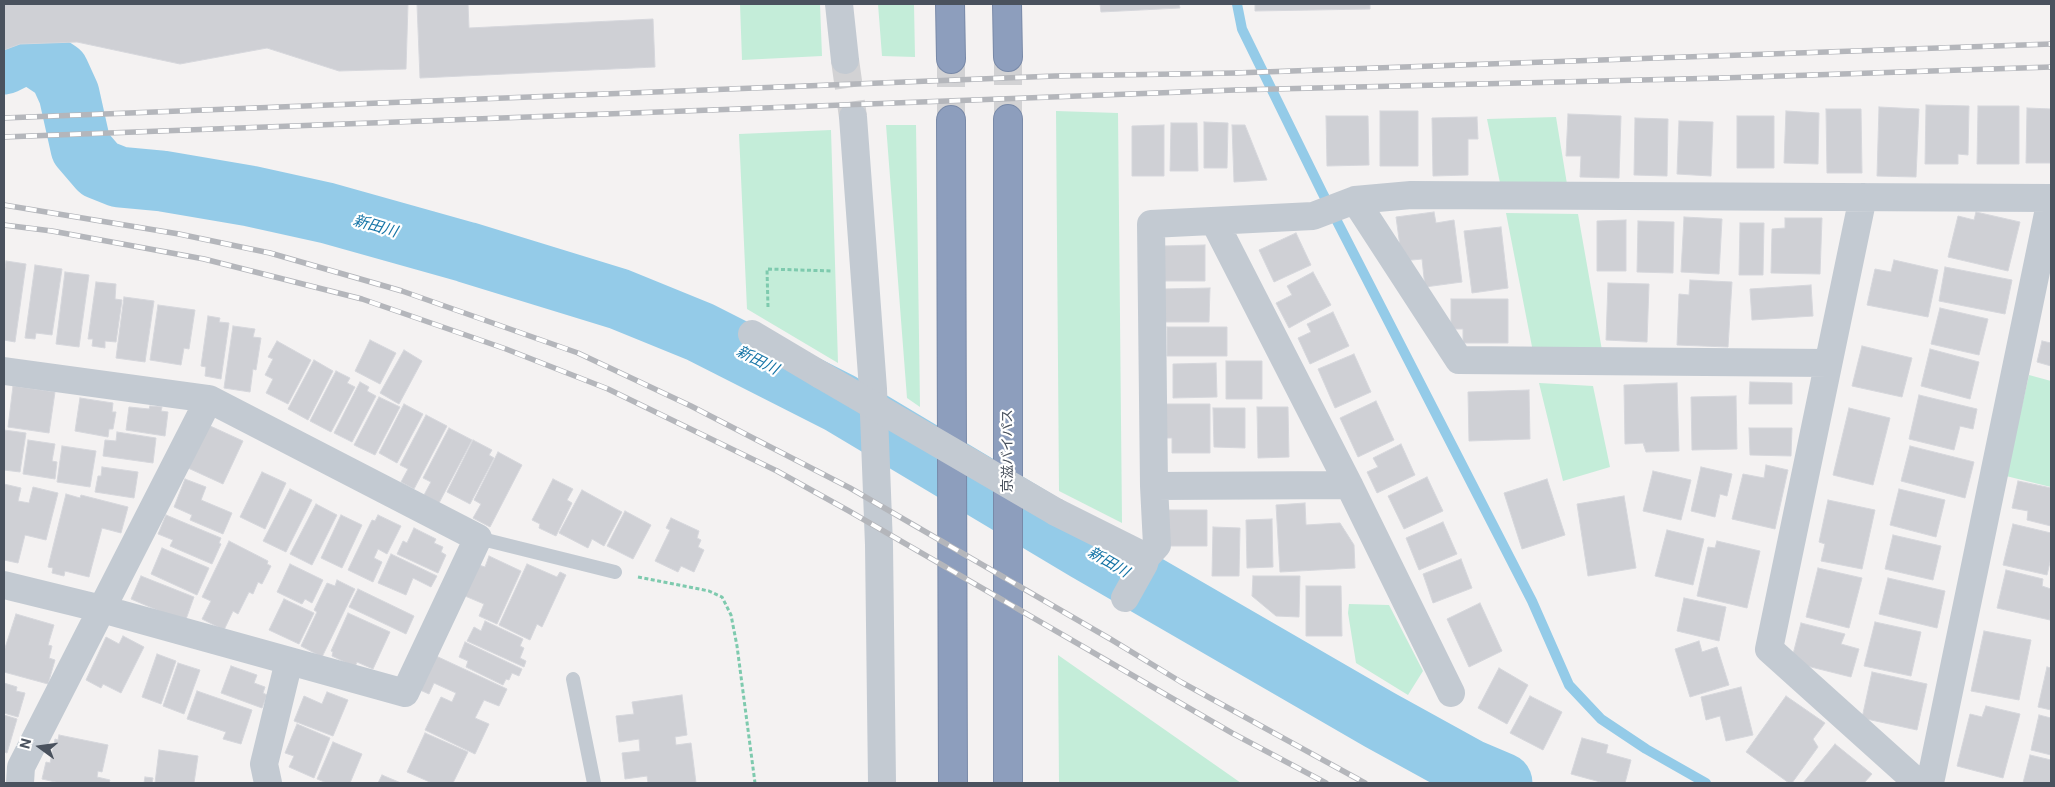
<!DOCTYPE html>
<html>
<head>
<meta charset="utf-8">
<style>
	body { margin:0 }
	#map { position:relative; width:2055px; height:787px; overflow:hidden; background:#f4f2f2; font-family:Roboto,sans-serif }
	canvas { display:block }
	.frame { position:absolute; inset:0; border:5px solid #4a525e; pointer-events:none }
	.north { position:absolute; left:15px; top:722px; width:50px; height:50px; -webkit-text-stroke:4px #fff; paint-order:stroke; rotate:284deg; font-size:14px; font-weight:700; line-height:20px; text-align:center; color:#4a525e }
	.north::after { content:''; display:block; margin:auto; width:18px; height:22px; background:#4a525e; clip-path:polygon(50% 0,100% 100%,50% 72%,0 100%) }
</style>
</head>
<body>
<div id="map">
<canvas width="2055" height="787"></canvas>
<div class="frame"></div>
<div class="north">N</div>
</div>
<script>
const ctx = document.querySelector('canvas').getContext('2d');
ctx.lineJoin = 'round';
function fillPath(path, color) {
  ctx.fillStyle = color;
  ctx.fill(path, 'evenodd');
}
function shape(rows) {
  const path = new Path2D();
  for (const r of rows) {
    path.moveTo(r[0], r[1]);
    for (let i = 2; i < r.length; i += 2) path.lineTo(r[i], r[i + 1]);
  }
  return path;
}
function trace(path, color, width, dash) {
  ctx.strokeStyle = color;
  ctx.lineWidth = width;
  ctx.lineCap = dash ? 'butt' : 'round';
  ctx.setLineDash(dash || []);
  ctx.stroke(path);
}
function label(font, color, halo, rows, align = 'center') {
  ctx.font = font + ' Roboto,"Noto Sans JP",sans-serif';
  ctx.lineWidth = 4.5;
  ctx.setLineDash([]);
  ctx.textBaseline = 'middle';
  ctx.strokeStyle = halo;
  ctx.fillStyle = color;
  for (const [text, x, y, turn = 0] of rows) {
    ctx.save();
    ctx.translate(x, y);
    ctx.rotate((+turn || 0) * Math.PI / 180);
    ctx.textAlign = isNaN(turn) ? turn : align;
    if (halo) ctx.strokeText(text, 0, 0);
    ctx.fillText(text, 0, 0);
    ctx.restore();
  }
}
const green = shape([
	[740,4,820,4,822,56,742,60],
	[878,4,914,4,915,57,882,56],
	[1056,111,1118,113,1122,523,1059,491],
	[1556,117,1567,184,1500,183,1487,119],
	[886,125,916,125,920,407,907,398],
	[831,130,838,363,747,309,739,134],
	[1506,213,1578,214,1603,356,1534,357],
	[2029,375,2051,381,2051,487,2006,476],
	[1539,383,1593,386,1610,467,1563,481],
	[1349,604,1389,605,1423,671,1408,695,1356,663,1348,613],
	[1058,655,1241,783,1059,783]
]);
const stream = shape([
	[1237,4,1242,29,1322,192,1532,601,1569,685,1601,719,1646,749,1706,783]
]);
const river = shape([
	[4,64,22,55,38,58,59,72,69,94,81,148,99,169,119,177,162,181,250,196,327,213,466,252,619,299,700,332,840,403,1086,550,1380,720,1469,769,1502,783]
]);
const building = shape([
	[4,4,408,4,406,69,339,71,267,48,180,64,77,42,20,44,4,50,4,4],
	[417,4,468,4,469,28,653,19,655,67,420,78,417,4],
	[1100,4,1179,4,1180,8,1101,12,1100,4],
	[1255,4,1370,4,1370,9,1255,11,1255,4],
	[1926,105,1969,106,1968,155,1958,154,1958,164,1925,164,1926,105],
	[1978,106,2019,106,2019,164,1977,164,1978,106],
	[1879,107,1919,109,1916,177,1877,176,1879,107],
	[2027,108,2051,109,2051,163,2026,163,2027,108],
	[1826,109,1861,109,1862,173,1827,173,1826,109],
	[1380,111,1418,111,1418,166,1380,166,1380,111],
	[1786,111,1819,113,1818,164,1784,163,1786,111],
	[1568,114,1621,116,1619,178,1580,177,1581,156,1566,156,1568,114],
	[1326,116,1368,116,1369,165,1327,166,1326,116],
	[1737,116,1774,116,1774,168,1737,168,1737,116],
	[1477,117,1478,139,1468,139,1468,175,1433,176,1432,118,1477,117],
	[1635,118,1668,119,1667,176,1634,175,1635,118],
	[1679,121,1713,122,1711,176,1677,174,1679,121],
	[1204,122,1228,123,1227,168,1204,168,1204,122],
	[1171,123,1197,123,1198,171,1170,171,1171,123],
	[1164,125,1164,176,1132,176,1132,126,1164,125],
	[1232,125,1245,125,1267,180,1234,182,1232,125],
	[1434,212,1436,223,1454,220,1462,282,1425,287,1422,259,1402,261,1396,217,1434,212],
	[1976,212,2020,222,2008,271,1948,257,1958,216,1974,220,1976,212],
	[1684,217,1722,219,1719,274,1681,272,1684,217],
	[1785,218,1822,218,1820,274,1771,273,1772,229,1785,228,1785,218],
	[1626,220,1626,271,1597,271,1597,221,1626,220],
	[1638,221,1674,222,1673,273,1637,272,1638,221],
	[1740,223,1764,223,1763,275,1739,275,1740,223],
	[1501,227,1508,288,1472,293,1464,231,1501,227],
	[1296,233,1311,265,1274,282,1259,250,1296,233],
	[1205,245,1205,281,1163,281,1163,246,1205,245],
	[1894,260,1938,270,1928,317,1867,305,1875,269,1891,272,1894,260],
	[6,261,26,264,15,342,4,340,4,276,6,261],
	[35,265,62,269,52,335,36,333,35,339,25,338,35,265],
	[1945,267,2012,280,2005,314,1939,301,1945,267],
	[65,272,89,275,79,347,56,344,65,272],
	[1313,272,1331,305,1289,328,1276,303,1292,295,1287,286,1313,272],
	[1690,280,1732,282,1728,347,1677,345,1679,294,1689,295,1690,280],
	[96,282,116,284,115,299,122,300,116,342,105,341,105,348,92,346,93,339,88,339,96,282],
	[1608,283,1649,284,1647,342,1606,340,1608,283],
	[1811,285,1813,316,1752,320,1750,289,1811,285],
	[1210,288,1209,322,1164,322,1164,289,1210,288],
	[124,297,154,301,145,362,116,358,124,297],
	[1451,299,1508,299,1508,343,1463,343,1463,329,1451,329,1451,299],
	[158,305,195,310,189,349,184,348,181,365,150,360,158,305],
	[1940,308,1988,319,1979,355,1931,344,1940,308],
	[1333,312,1349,346,1310,364,1298,338,1311,332,1307,324,1333,312],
	[208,316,220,318,219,322,229,323,221,379,205,376,206,367,201,366,208,316],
	[233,326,255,329,253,337,261,338,256,370,253,369,250,392,224,388,233,326],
	[1167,327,1227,327,1227,356,1167,356,1167,327],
	[370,340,396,353,380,384,355,371,370,340],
	[277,341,311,360,288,404,266,393,273,379,265,375,273,359,268,357,277,341],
	[2042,341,2051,343,2051,366,2037,362,2042,341],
	[1862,346,1912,358,1902,397,1852,386,1862,346],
	[1930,349,1979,362,1970,399,1921,386,1930,349],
	[404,350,422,361,399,404,380,393,404,350],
	[1354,354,1371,392,1335,408,1318,369,1354,354],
	[314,360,333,371,308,420,288,409,314,360],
	[1226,361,1262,361,1262,399,1226,399,1226,361],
	[1216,363,1217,397,1173,398,1173,364,1216,363],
	[336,371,350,378,347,383,355,387,331,432,310,421,336,371],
	[360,382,369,387,367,391,376,396,352,442,334,433,360,382],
	[1750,382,1792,383,1792,404,1749,404,1750,382],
	[1677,383,1679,451,1646,452,1643,443,1625,444,1624,385,1677,383],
	[13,386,55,392,49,433,8,427,13,386],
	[1529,390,1530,439,1469,441,1468,392,1529,390],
	[1919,395,1977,409,1973,429,1960,426,1954,450,1909,439,1919,395],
	[1736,396,1737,449,1692,450,1691,397,1736,396],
	[379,397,400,407,375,455,354,445,379,397],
	[80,398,113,403,112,412,116,412,113,429,109,429,108,437,75,431,80,398],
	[1376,401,1394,440,1358,457,1340,418,1376,401],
	[404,404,423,414,397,463,379,453,404,404],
	[1165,404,1210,404,1210,453,1172,453,1172,438,1164,438,1165,404],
	[150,406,162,407,161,411,168,412,165,436,126,430,129,407,149,409,150,406],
	[1257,407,1288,407,1289,457,1258,458,1257,407],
	[1213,408,1245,408,1245,448,1214,447,1213,408],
	[1849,408,1890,418,1873,485,1833,475,1849,408],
	[426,415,447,426,414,489,401,482,408,469,400,465,426,415],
	[208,425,243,441,223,484,188,468,208,425],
	[449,428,472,440,439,503,424,495,431,482,423,478,449,428],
	[1749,428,1792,428,1791,456,1750,455,1749,428],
	[4,430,26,433,20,472,4,470,4,430],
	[117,432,156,438,153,463,103,456,105,440,116,441,117,432],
	[28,440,55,444,52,461,57,462,55,479,23,474,28,440],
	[473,440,492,450,489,455,494,458,470,504,447,492,473,440],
	[1401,444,1415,475,1377,493,1367,472,1378,467,1373,458,1401,444],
	[62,446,96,451,90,487,57,482,62,446],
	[1910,446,1974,462,1965,498,1901,481,1910,446],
	[498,452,522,465,490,527,473,518,481,504,474,500,498,452],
	[1766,465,1788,470,1775,529,1732,519,1743,474,1764,478,1766,465],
	[102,467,138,472,134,498,95,492,98,476,101,476,102,467],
	[1701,467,1732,474,1727,496,1720,494,1715,517,1691,511,1701,467],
	[1653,471,1691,480,1681,520,1643,511,1653,471],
	[262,472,286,483,265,529,240,517,262,472],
	[1427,477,1443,511,1404,529,1388,496,1427,477],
	[185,479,206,487,201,500,232,513,223,534,190,520,192,515,174,507,185,479],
	[553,479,573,489,567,500,572,503,556,536,539,528,540,524,532,520,553,479],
	[1547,479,1565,535,1522,549,1504,493,1547,479],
	[2018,481,2051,488,2051,526,2027,520,2028,511,2012,508,2018,481],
	[4,484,21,488,18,501,29,503,33,487,58,493,46,540,25,535,18,563,4,560,4,484],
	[290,489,312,500,286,552,263,541,290,489],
	[1899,489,1945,500,1936,537,1890,525,1899,489],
	[582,490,622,512,604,546,592,539,588,548,559,533,582,490],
	[66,494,80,498,81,495,128,507,121,533,102,528,89,577,65,571,64,576,52,573,53,568,48,567,66,494],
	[1624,496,1636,568,1588,576,1577,504,1624,496],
	[1828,500,1875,510,1862,569,1821,561,1825,544,1819,542,1828,500],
	[1305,503,1306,525,1340,523,1354,545,1355,568,1280,572,1276,505,1305,503],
	[316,504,337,515,312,565,290,554,316,504],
	[1168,510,1207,510,1207,546,1167,546,1168,510],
	[625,511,651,525,633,559,607,546,625,511],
	[166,515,221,538,219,543,221,544,212,564,170,546,173,540,158,534,166,515],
	[341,515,362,525,342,568,321,558,341,515],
	[378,515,401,526,387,554,378,549,374,558,382,562,373,582,348,570,372,520,375,521,378,515],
	[671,518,699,531,697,538,701,540,698,547,704,550,694,572,681,566,678,572,655,561,670,530,666,528,671,518],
	[1272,519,1273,567,1247,568,1246,520,1272,519],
	[1443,522,1457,554,1419,570,1406,538,1443,522],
	[2013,524,2051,533,2051,558,2047,575,2003,565,2013,524],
	[1213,527,1240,528,1239,576,1212,576,1213,527],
	[414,528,436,539,434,543,443,547,441,552,446,555,438,573,397,554,403,541,407,543,414,528],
	[1667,530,1704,539,1693,585,1655,576,1667,530],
	[1893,535,1941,546,1933,580,1885,569,1893,535],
	[229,541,268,561,267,564,271,566,262,584,258,582,253,594,249,592,238,614,233,611,224,630,202,619,211,601,202,597,229,541],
	[1717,541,1760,551,1747,608,1697,596,1708,547,1715,548,1717,541],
	[162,548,209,568,197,595,151,574,162,548],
	[391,554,437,576,431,587,413,578,406,595,378,583,391,554],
	[489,556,521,571,497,624,479,616,484,604,465,596,479,565,485,567,489,556],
	[1461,559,1472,588,1433,603,1423,574,1461,559],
	[290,564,323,580,312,603,305,599,302,604,277,592,290,564],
	[527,564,557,577,560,572,566,575,542,627,537,624,530,640,499,625,527,564],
	[1818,568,1862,578,1849,628,1806,617,1818,568],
	[2006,570,2043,579,2042,586,2051,589,2050,620,1997,608,2006,570],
	[141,576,194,597,185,622,131,599,141,576],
	[1253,576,1300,576,1299,617,1276,616,1252,596,1253,576],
	[1888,578,1945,591,1937,628,1879,614,1888,578],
	[337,580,355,589,322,657,301,646,317,612,314,610,327,583,335,586,337,580],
	[1306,586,1341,586,1342,636,1306,636,1306,586],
	[358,589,414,616,406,634,349,607,358,589],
	[1684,598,1726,607,1719,641,1677,631,1684,598],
	[284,599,314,613,299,644,269,630,284,599],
	[1480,603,1502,651,1469,667,1447,619,1480,603],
	[348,613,390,632,373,669,357,662,355,667,332,656,333,652,331,651,348,613],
	[16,614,54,625,48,645,52,646,49,658,55,660,48,684,4,672,4,651,16,614],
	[485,621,523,639,520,646,524,648,520,658,526,661,524,667,467,641,474,627,481,631,485,621],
	[1875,622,1921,632,1911,676,1864,666,1875,622],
	[1801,623,1845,634,1841,644,1859,649,1851,677,1791,662,1801,623],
	[1984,631,2031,640,2019,700,1971,691,1984,631],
	[123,636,144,647,121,693,103,684,101,688,86,680,106,637,119,644,123,636],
	[1699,641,1702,652,1717,647,1729,685,1690,697,1675,649,1699,641],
	[465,642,522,669,519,676,512,673,509,680,506,679,503,685,466,667,468,661,459,657,465,642],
	[157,654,176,661,161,704,142,697,157,654],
	[436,656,507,689,499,706,484,700,475,718,489,724,475,754,425,730,441,697,452,702,456,693,434,683,429,694,420,690,436,656],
	[178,663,200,670,184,714,163,706,178,663],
	[231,666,257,675,254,683,265,687,263,693,267,695,262,708,221,693,231,666],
	[2047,667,2051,668,2051,710,2038,707,2047,667],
	[1499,668,1528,685,1507,724,1478,708,1499,668],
	[1872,672,1927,684,1917,730,1862,718,1872,672],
	[4,683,17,687,16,691,25,693,18,717,4,713,4,683],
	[1741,687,1753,735,1726,741,1720,716,1706,720,1701,697,1741,687],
	[197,691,252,710,241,744,223,739,226,732,187,719,197,691],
	[327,692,348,700,333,736,294,721,304,696,322,704,327,692],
	[682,695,687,735,675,737,676,745,691,743,696,783,648,783,647,776,625,779,622,753,640,751,639,739,619,742,616,716,634,714,632,702,682,695],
	[1530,696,1562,712,1543,750,1510,733,1530,696],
	[1786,696,1825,723,1813,739,1818,747,1792,783,1789,783,1746,752,1786,696],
	[1986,706,2020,714,2003,778,1957,766,1970,714,1982,717,1986,706],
	[4,715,17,719,7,753,4,752,4,715],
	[2039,715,2051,718,2051,755,2031,750,2039,715],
	[297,724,330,738,314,778,289,767,294,756,285,753,297,724],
	[425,733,468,752,453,783,432,783,407,772,425,733],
	[59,735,108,745,102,772,98,771,97,777,110,780,109,783,60,783,42,779,46,762,50,763,55,739,58,740,59,735],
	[1582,738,1608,745,1606,753,1631,760,1625,783,1604,783,1571,774,1582,738],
	[333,742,362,754,350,783,327,783,317,779,333,742],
	[1835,744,1872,774,1864,783,1803,783,1835,744],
	[159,750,198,756,194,783,155,783,159,750],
	[2030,755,2051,760,2051,783,2023,783,2030,755],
	[382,775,401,783,378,783,382,775],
	[145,777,153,778,152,783,144,783,145,777]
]);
const tertiaryTunnel = shape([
	[845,60,853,117]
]);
const motorwayTunnel = shape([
	[1008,57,1008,119],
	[951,59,951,120]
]);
const path = shape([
	[768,307,767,269,833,271],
	[638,577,709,591,722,597,731,615,737,646,755,783]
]);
const service = shape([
	[478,538,615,572],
	[573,679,594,783]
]);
const minor = shape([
	[1863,197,1769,649,1918,783],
	[1355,200,1459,360,1828,363],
	[1214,221,1349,485,1451,693],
	[752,334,821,375],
	[4,371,209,399,478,538,405,693,102,609,4,585],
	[1349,485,1154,486,1151,224,1313,216,1355,200,1411,195,2051,198],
	[1056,512,1146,557],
	[1125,598,1144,564,1146,557,1157,545,1154,486],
	[20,783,21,767,209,399],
	[268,783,264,764,289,661],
	[1930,783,2051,199]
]);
const tertiary = shape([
	[839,4,845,60],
	[853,117,873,389,879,545,882,783]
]);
const motorway = shape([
	[950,4,951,59],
	[1007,4,1008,57],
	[1008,119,1008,783],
	[951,120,953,783]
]);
const rail = shape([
	[4,118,1055,76,1235,73,2051,44],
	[4,137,1235,90,1722,78,2051,67],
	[4,205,179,234,270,253,402,291,578,353,691,406,850,488,1112,640,1181,682,1365,783],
	[4,225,52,231,204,259,362,299,506,349,608,389,777,471,849,511,1232,733,1326,783]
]);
const minorBridge = shape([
	[821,375,1056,512]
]);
const streetNames = [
	["京滋バイパス",1008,451,-90]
];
const waterNames = [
	["新田川",375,227,16],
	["新田川",757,361,27],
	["新田川",1108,563,30]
];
fillPath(green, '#c4edd9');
trace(stream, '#94cbe8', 10);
trace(river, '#94cbe8', 61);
fillPath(building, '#cfd0d5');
trace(building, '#d6d7dc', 1);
trace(tertiaryTunnel, '#d2d2d4', 28, [28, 14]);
trace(motorwayTunnel, '#d2d2d4', 28, [28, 14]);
trace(motorway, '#7889a8', 30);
trace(path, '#7ecaae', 3, [4, 2.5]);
trace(service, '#c3cad2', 14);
trace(minor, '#c3cad2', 28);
trace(tertiary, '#c3cad2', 28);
trace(motorway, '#8d9ebd', 28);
trace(rail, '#b4b6bb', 5.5);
trace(rail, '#fff', 4, [11]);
trace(minorBridge, '#c3cad2', 28);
label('14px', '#4a525e', '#fff', streetNames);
label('italic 15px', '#1574a6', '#fff', waterNames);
</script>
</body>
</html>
